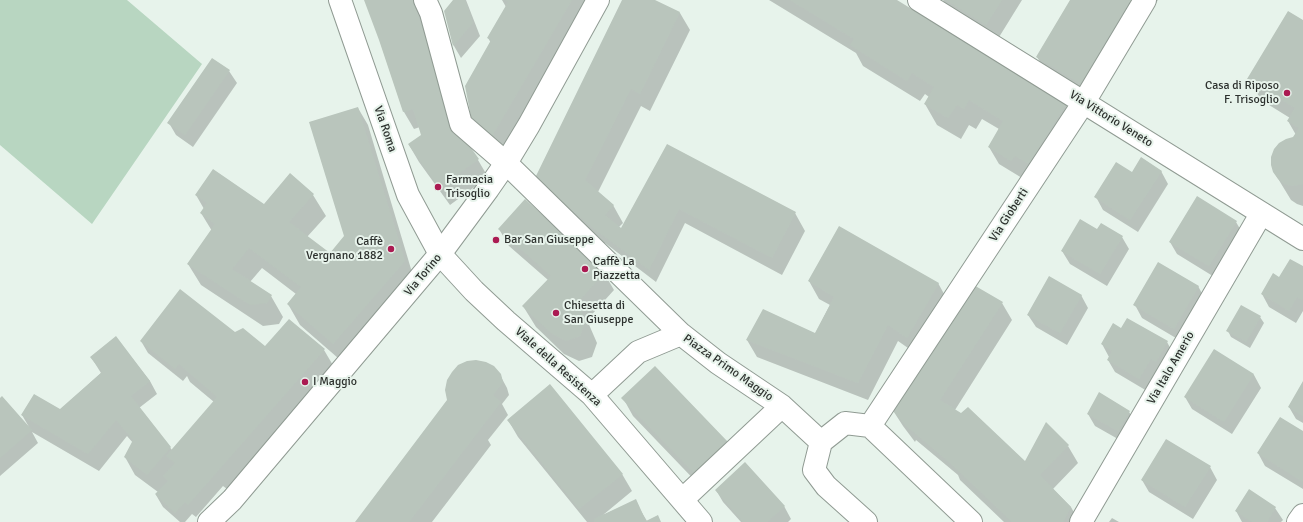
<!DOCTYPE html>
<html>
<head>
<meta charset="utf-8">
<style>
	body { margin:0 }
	canvas { display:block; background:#e7f3eb }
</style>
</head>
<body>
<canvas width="1303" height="522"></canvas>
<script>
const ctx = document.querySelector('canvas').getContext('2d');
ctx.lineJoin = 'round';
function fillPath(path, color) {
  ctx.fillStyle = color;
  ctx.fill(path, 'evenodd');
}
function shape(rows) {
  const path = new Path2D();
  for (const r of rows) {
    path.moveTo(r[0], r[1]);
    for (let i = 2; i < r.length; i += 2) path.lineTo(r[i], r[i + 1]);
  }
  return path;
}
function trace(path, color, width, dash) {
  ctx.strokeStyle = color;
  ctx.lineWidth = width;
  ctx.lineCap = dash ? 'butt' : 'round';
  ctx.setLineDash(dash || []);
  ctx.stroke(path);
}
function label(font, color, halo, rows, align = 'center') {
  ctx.font = font + ' Signika,sans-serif';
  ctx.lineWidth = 4;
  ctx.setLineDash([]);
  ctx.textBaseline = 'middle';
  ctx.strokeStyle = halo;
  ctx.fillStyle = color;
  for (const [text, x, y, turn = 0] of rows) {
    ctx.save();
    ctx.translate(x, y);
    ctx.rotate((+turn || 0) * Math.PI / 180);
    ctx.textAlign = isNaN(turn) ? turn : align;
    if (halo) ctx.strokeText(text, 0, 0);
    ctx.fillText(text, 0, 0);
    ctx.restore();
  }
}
const green = shape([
	[0,0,127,0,202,64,92,224,0,145]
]);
const shadow = shape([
	[365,0,415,0,460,135,478,160,488,177,450,205,419,162,409,145,422,135,420,127,414,129,404,112,380,39],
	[455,0,466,0,480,36,461,58,454,46,445,11],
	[502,0,592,0,501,155,482,134,472,116,491,43,488,38,506,7],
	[623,0,653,0,680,13,690,30,650,111,641,106,598,192,613,205,623,223,619,227,622,229,644,191,795,213,805,231,782,275,685,223,656,282,605,243,604,245,546,195],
	[769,0,895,0,1066,105,1076,122,1022,178,999,164,989,147,999,129,982,119,976,129,969,125,961,139,937,125,925,104,929,97,925,94,920,101,863,66,856,53],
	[943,0,1022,0,996,42,951,14],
	[1072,0,1158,0,1095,105,1050,78,1037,57],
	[1303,21,1303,206,1297,204,1291,200,1274,172,1296,135,1288,121,1290,118,1261,100,1249,79],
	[229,71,237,83,193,147,176,135,169,123],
	[358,108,368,125,414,279,346,365,300,325,288,304,296,294,262,268,250,282,271,296,283,317,279,324,263,326,201,285,188,264,212,231,201,213,204,209,196,195,264,206,290,175,313,195,326,216,307,237,330,254,345,237],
	[1161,171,1168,184,1138,232,1103,210,1096,197,1132,173],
	[1236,222,1243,234,1216,278,1177,254,1170,242],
	[499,229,604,273,614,290,587,320,597,343,592,357,579,361,564,354,536,327,523,306,548,280,509,246],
	[1098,231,1122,237,1129,249,1107,286,1070,264,1062,251],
	[1303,267,1303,311,1296,323,1269,307,1262,294,1280,279],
	[809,281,938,283,948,301,918,355,898,341,868,400,757,357,747,340,815,334,830,305,819,299],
	[1198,286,1205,299,1181,341,1142,318,1135,305],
	[1081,295,1088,308,1067,345,1036,327,1028,315],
	[1002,303,1012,320,955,410,1025,463,1068,446,1078,463,1053,489,1071,507,1079,522,1004,522,960,480,958,475,916,440,915,442,903,426,892,409],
	[1260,317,1264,323,1250,348,1231,337,1228,331],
	[1122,330,1167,342,1174,355,1147,391,1115,372,1108,360,1109,357,1102,344],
	[236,335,265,348,324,350,334,367,227,489,223,486,196,517,192,514,185,522,180,522,163,507,156,495,158,492,135,475,125,457,133,443,127,436,99,471,32,432,38,443,0,476,0,399,29,427,22,415,60,410,101,373,91,357,116,338,150,381,157,394,139,408,172,450,214,402,190,382,187,376,183,381,148,353,141,341],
	[1214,350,1254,375,1261,388,1232,434,1192,409,1185,397],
	[655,368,705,491,633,416,623,398],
	[500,375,507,388,509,395,502,404,508,415,488,440,491,445,432,522,356,522],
	[1303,384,1303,423,1296,419,1289,407],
	[1129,412,1137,424,1125,443,1095,426,1088,414],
	[508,420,622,474,632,491,603,515,635,501,647,521,661,522,587,522,518,437],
	[1303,432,1303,489,1265,466,1258,453],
	[1210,467,1217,480,1193,519,1149,492,1142,480],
	[716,490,784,506,791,519,788,522,741,522,723,502],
	[1275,508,1283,520,1281,522,1242,522,1236,511],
	[1112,518,1119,522,1109,522]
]);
const building = shape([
	[364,0,413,0,453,123,479,159,439,188,408,144,421,135,413,109,403,112,379,40],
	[453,0,465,0,473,23,453,46,444,11],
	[504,0,572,0,491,138,471,117,465,86,491,40,487,38,508,2],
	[622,0,655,0,680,12,640,94,631,89,585,180,614,205,605,215,621,228,667,144,796,212,772,258,679,209,649,270,593,228,535,178],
	[790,0,897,0,1066,104,1029,164,1015,156,1011,161,988,147,1003,121,969,100,964,109,957,105,948,118,924,104,934,87,912,73,907,81,850,45,854,39],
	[946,0,1002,0,986,25],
	[1070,0,1134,0,1083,85,1036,57],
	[1288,11,1303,20,1303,184,1292,186,1284,184,1278,179,1273,172,1271,165,1271,157,1274,149,1279,143,1286,139,1293,137,1299,128,1287,121,1295,108,1247,79],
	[212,58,230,70,185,135,167,123],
	[358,107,405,261,333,344,287,304,301,287,249,248,232,269,272,295,267,303,250,305,187,264,215,224,200,213,207,203,195,195,213,169,264,204,290,173,314,194,289,222,330,253,344,236,309,122],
	[1141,157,1162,171,1130,220,1094,197,1116,162,1132,172],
	[1197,196,1237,221,1209,266,1169,242],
	[525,199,605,272,578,302,585,321,580,336,566,341,551,333,522,306,551,276,498,229],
	[1080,219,1097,229,1101,223,1123,236,1100,274,1061,251],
	[839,226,939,283,907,338,888,325,858,383,746,340,763,309,815,333,834,297,808,281],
	[1290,259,1303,266,1303,299,1302,300,1297,297,1289,311,1261,294,1273,273,1279,277],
	[1158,262,1199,286,1174,329,1133,305],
	[1049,276,1082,295,1060,333,1027,315],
	[972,284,1003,302,940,400,961,413,968,407,1025,461,1046,422,1069,445,1040,475,1071,507,1063,522,1012,522,949,462,905,425,891,408],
	[180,289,235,332,243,328,265,346,289,319,325,349,188,505,185,502,175,513,155,494,168,481,163,476,175,463,166,456,217,397,179,364,175,369,140,341],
	[1241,305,1261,316,1246,342,1226,331],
	[1127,318,1168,341,1156,362,1151,359,1139,379,1107,360,1112,351,1101,344,1113,323,1121,328],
	[116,336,150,381,131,396,171,447,147,475,124,457,133,440,116,420,88,454,21,415,34,394,60,409,102,372,90,357],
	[1214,349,1254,374,1224,422,1184,397],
	[476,360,486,362,494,366,501,374,503,382,493,395,501,402,409,522,355,522,447,400,445,390,447,380,452,372,458,365,467,361],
	[655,366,728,442,695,474,621,398],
	[1303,381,1303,416,1288,407],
	[550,384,623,474,579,509,507,420],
	[1099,392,1130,411,1118,431,1087,414],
	[2,396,32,430,0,458,0,398],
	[1280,417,1303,431,1303,482,1257,453],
	[1166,439,1211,466,1185,507,1141,480],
	[745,462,785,506,767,522,743,522,715,490],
	[1249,489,1276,507,1267,522,1252,522,1235,511],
	[636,499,646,521,658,515,661,522,595,522,594,519]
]);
const minor = shape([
	[340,0,408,195,440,254,474,291,506,321,592,395,701,522],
	[425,0,431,13,461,124,506,163,681,334],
	[919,0,1303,239],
	[592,395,638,352,681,334,718,363,782,406,821,442],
	[870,426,1084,102,1145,0],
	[682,500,782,406],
	[866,522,826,486,814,470,821,442,845,423,870,426,971,522],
	[1081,522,1261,214],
	[1298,522,1303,515]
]);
const major = shape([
	[209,522,232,500,440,254,488,189,506,163,529,125,598,0]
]);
const markers = [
	[1287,93,4,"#ab1a52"],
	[438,187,4,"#ab1a52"],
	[496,240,4,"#ab1a52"],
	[391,249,4,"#ab1a52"],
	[585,269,4,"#ab1a52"],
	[556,313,4,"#ab1a52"],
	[305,382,4,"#ab1a52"]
];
const poiNames = [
	["Casa di Riposo",1279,86,"right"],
	["F. Trisoglio",1279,100,"right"],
	["Farmacia",446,180],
	["Trisoglio",446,194],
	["Bar San Giuseppe",504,240],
	["Caffè",383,242,"right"],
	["Vergnano 1882",383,256,"right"],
	["Caffè La",593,262],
	["Piazzetta",593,276],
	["Chiesetta di",564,306],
	["San Giuseppe",564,320],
	["I Maggio",313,382]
];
const streetNames = [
	["Via Vittorio Veneto",1111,119,32],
	["Via Roma",385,129,71],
	["Via Gioberti",1009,215,-57],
	["Via Torino",423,275,-50],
	["Viale della Resistenza",558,367,42],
	["Piazza Primo Maggio",728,368,35],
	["Via Italo Amerio",1171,368,-60]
];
fillPath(green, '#b8d6c1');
fillPath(shadow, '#0003');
fillPath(building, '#b9c5bc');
trace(minor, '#909b93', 24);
trace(major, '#909b93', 24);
trace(minor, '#fff', 22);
trace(major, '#fff', 22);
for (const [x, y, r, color] of markers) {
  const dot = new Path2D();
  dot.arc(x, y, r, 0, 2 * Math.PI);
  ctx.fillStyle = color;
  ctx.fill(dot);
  trace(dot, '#e7f3eb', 1.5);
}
label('12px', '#2d312e', '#e7f3eb', poiNames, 'left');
label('12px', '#2d312e', '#e7f3eb', streetNames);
</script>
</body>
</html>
